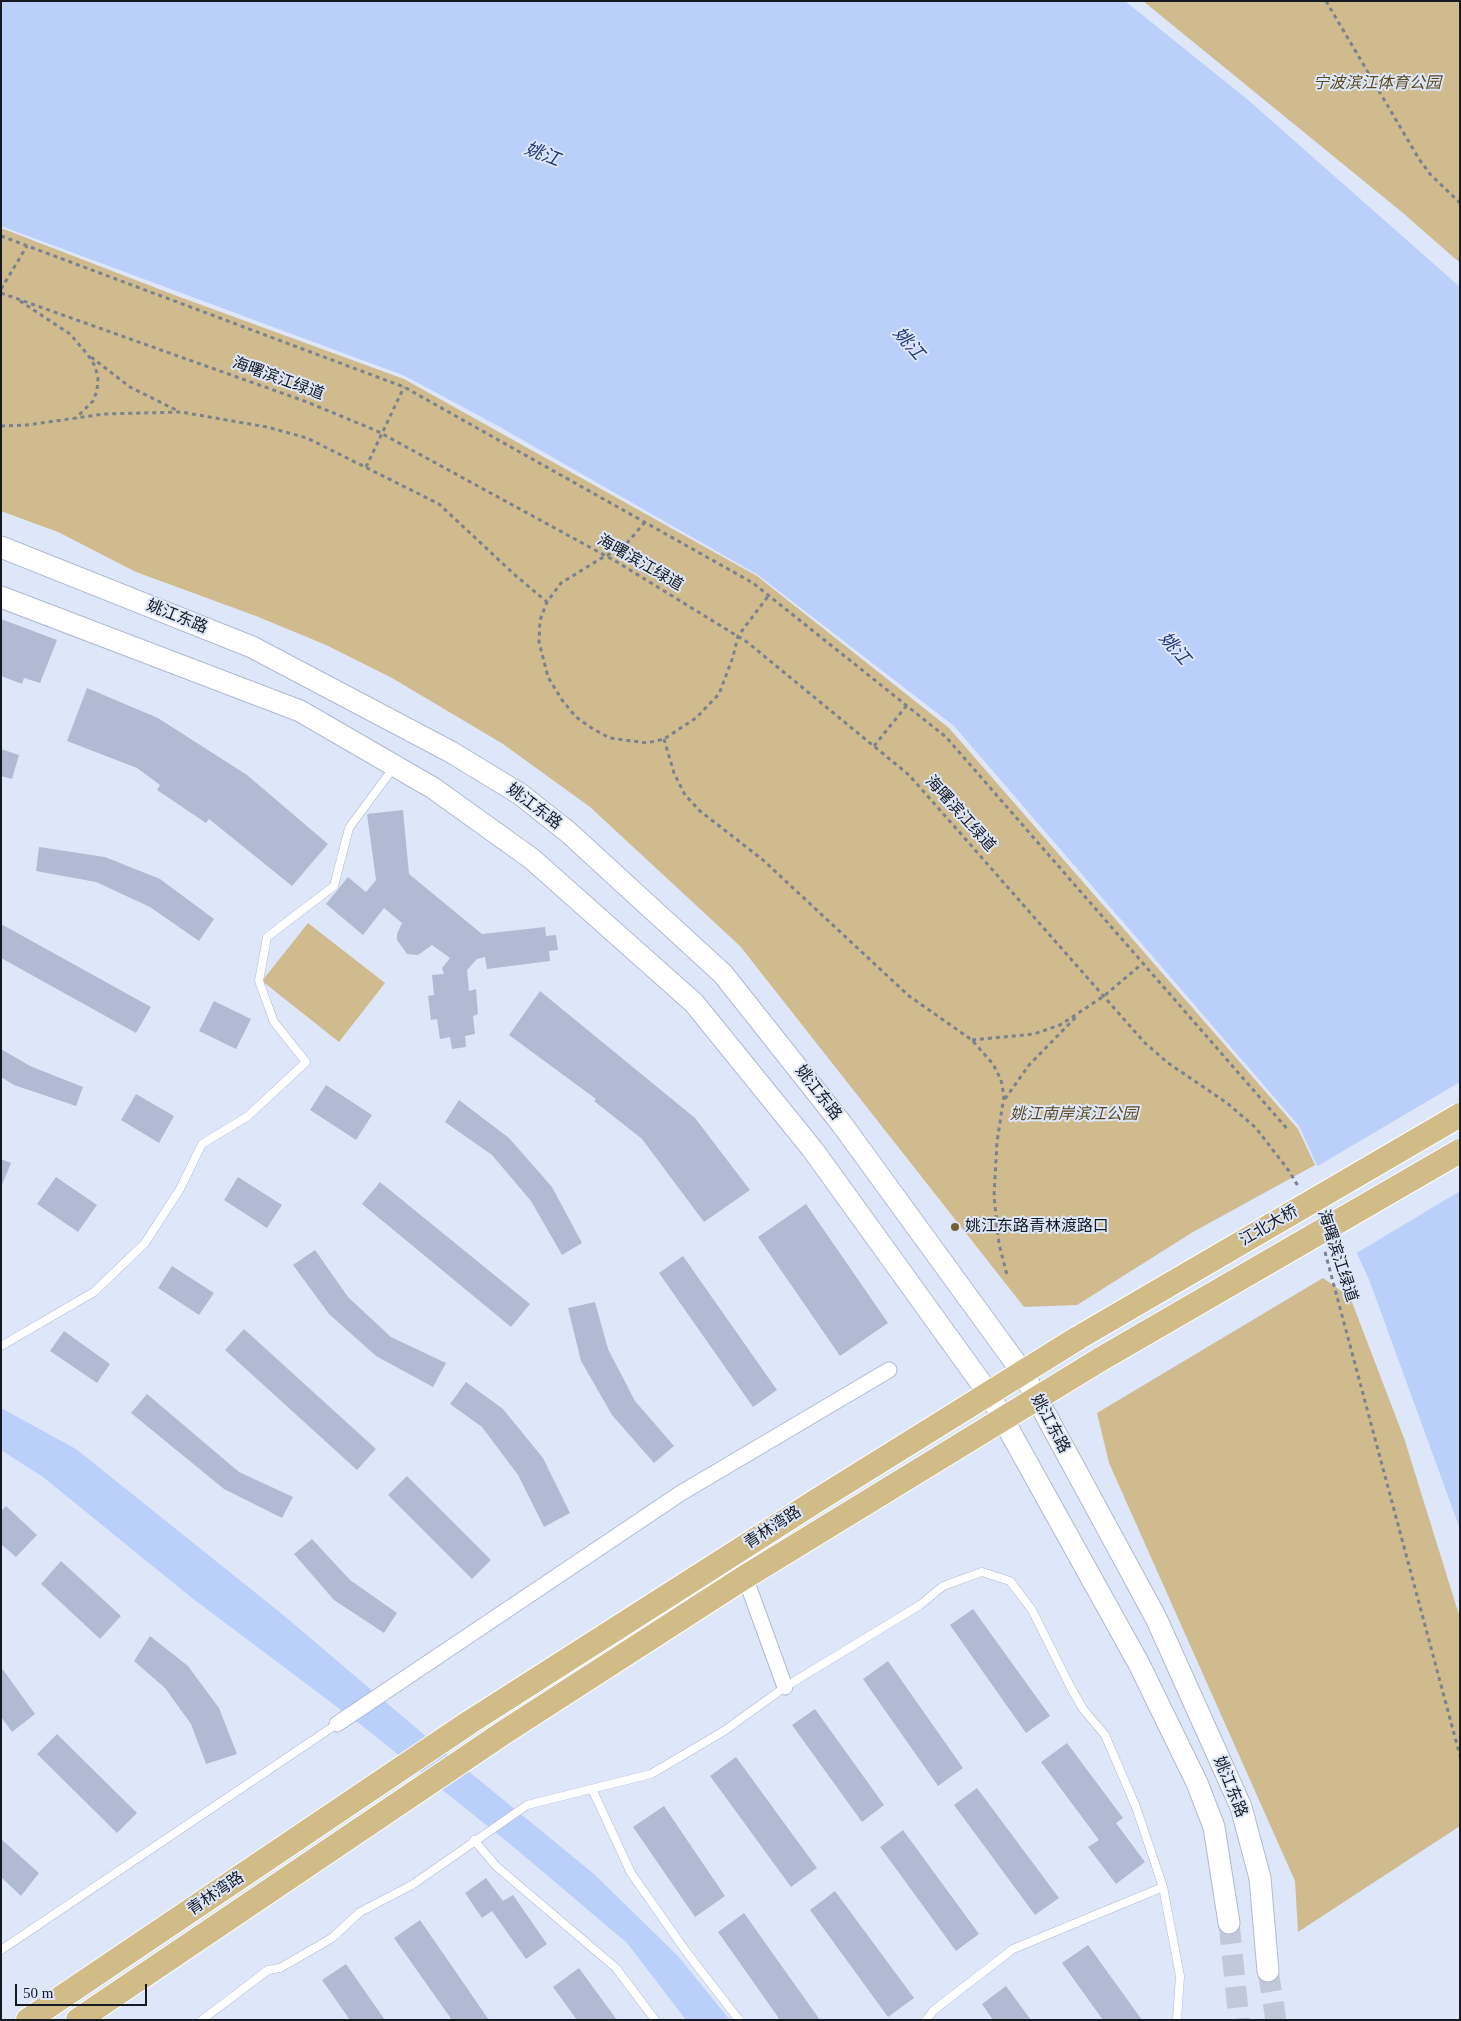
<!DOCTYPE html>
<html>
<head>
<meta charset="utf-8">
<style>
	body { margin:0 }
	#map { position:relative; width:1461px; height:2021px; overflow:hidden; background:#dee7fa; font-family:"Times New Roman",serif }
	canvas { display:block }
	.frame { position:absolute; inset:0; border:2px solid #151922; pointer-events:none }
	.scale { position:absolute; left:15px; top:1984px; width:132px; height:22px; box-sizing:border-box; border:2px solid #151922; border-top:0; padding-left:6px; font-size:15px; line-height:18px; white-space:nowrap; color:#151922; -webkit-text-stroke:4px #dee7fa; paint-order:stroke }
</style>
</head>
<body>
<div id="map">
<canvas width="1461" height="2021"></canvas>
<div class="frame"></div>
<div class="scale">50 m</div>
</div>
<script>
const ctx = document.querySelector('canvas').getContext('2d');
ctx.lineJoin = 'round';
function fillPath(path, color) {
  ctx.fillStyle = color;
  ctx.fill(path, 'evenodd');
}
function shape(rows) {
  const path = new Path2D();
  for (const r of rows) {
    path.moveTo(r[0], r[1]);
    for (let i = 2; i < r.length; i += 2) path.lineTo(r[i], r[i + 1]);
  }
  return path;
}
function trace(path, color, width, dash) {
  ctx.strokeStyle = color;
  ctx.lineWidth = width;
  ctx.lineCap = dash ? 'butt' : 'round';
  ctx.setLineDash(dash || []);
  ctx.stroke(path);
}
function label(font, color, halo, rows, align = 'center') {
  ctx.font = font + ' "Times New Roman","Noto Sans SC",serif';
  ctx.lineWidth = 4;
  ctx.setLineDash([]);
  ctx.textBaseline = 'middle';
  ctx.strokeStyle = halo;
  ctx.fillStyle = color;
  for (const [text, x, y, turn = 0] of rows) {
    ctx.save();
    ctx.translate(x, y);
    ctx.rotate((+turn || 0) * Math.PI / 180);
    ctx.textAlign = isNaN(turn) ? turn : align;
    if (halo) ctx.strokeText(text, 0, 0);
    ctx.fillText(text, 0, 0);
    ctx.restore();
  }
}
const green = shape([
	[1143,1,1460,1,1460,263,1403,213],
	[1,228,177,296,404,379,757,576,949,728,1298,1129,1315,1165,1193,1232,1077,1305,1024,1307,740,946,590,807,503,744,392,678,326,645,256,616,136,572,58,532,1,511],
	[308,923,385,983,339,1042,262,981],
	[1323,1278,1350,1297,1404,1438,1460,1618,1460,1826,1298,1932,1295,1881,1109,1463,1097,1413]
]);
const water = shape([
	[1,1,1125,1,1247,99,1460,287,1460,1529,1370,1282,1299,1126,954,726,758,575,498,426,405,376,1,226],
	[1,1408,76,1449,282,1614,428,1738,594,1874,678,1956,730,2020,686,2020,627,1943,510,1844,361,1725,192,1598,43,1477,1,1450]
]);
const pier = shape([
	[1460,1082,1460,1191,1355,1254,1316,1167]
]);
const building = shape([
	[1,619,57,640,40,683,24,678,22,684,1,676],
	[87,688,158,718,247,775,328,844,292,886,209,819,206,823,157,790,160,785,137,768,67,741],
	[1,749,19,755,12,779,1,776],
	[403,810,409,874,482,934,545,927,546,936,556,935,558,950,549,951,550,961,487,969,485,957,477,959,467,970,469,991,476,989,478,1014,473,1016,475,1034,465,1036,466,1047,452,1049,450,1037,440,1039,437,1019,431,1020,428,996,434,995,432,975,444,974,442,968,450,958,432,945,418,955,407,954,397,940,397,934,402,923,384,908,363,935,326,904,348,877,366,892,376,880,367,814],
	[39,847,105,857,160,879,214,919,199,941,150,907,96,882,36,871],
	[1,924,151,1007,136,1033,1,958],
	[540,991,695,1118,750,1190,704,1222,642,1139,594,1101,596,1099,509,1035],
	[214,1001,251,1019,236,1049,199,1031],
	[1,1049,30,1066,83,1087,76,1106,14,1085,1,1077],
	[326,1085,372,1115,356,1140,310,1110],
	[136,1094,174,1116,159,1143,121,1120],
	[459,1100,509,1138,552,1187,582,1243,562,1255,531,1201,492,1155,445,1122],
	[1,1159,11,1163,1,1187],
	[56,1177,97,1205,78,1232,37,1204],
	[238,1177,282,1205,267,1228,224,1200],
	[380,1182,530,1304,511,1327,362,1204],
	[806,1204,888,1323,840,1356,758,1237],
	[315,1250,348,1297,391,1337,446,1363,433,1387,376,1356,329,1314,293,1265],
	[683,1256,777,1390,753,1407,659,1273],
	[172,1266,214,1293,199,1315,158,1288],
	[595,1302,608,1349,635,1401,674,1446,654,1463,612,1415,581,1361,568,1308],
	[244,1329,376,1449,357,1470,225,1350],
	[64,1331,110,1364,97,1383,50,1351],
	[466,1382,503,1409,543,1458,570,1513,544,1527,518,1475,482,1427,450,1404],
	[147,1394,239,1472,293,1497,282,1518,224,1489,131,1413],
	[407,1476,491,1560,472,1579,388,1495],
	[6,1506,37,1535,16,1557,1,1544,1,1511],
	[312,1539,350,1580,397,1613,384,1633,334,1600,294,1554],
	[61,1561,121,1616,100,1639,41,1584],
	[973,1609,1050,1716,1026,1733,950,1625],
	[150,1636,188,1666,219,1708,237,1754,206,1764,191,1724,165,1688,134,1661],
	[888,1661,963,1768,938,1786,863,1679],
	[1,1667,35,1714,12,1732,1,1717],
	[815,1709,884,1805,862,1822,792,1725],
	[57,1734,137,1813,117,1833,37,1754],
	[1067,1743,1123,1818,1116,1823,1145,1862,1116,1884,1088,1847,1099,1840,1041,1762],
	[736,1757,817,1868,791,1887,710,1776],
	[977,1788,1059,1898,1035,1915,954,1805],
	[664,1806,725,1896,695,1917,633,1827],
	[903,1830,979,1934,956,1951,880,1847],
	[1,1839,39,1873,21,1896,1,1877],
	[486,1878,503,1901,513,1895,547,1944,526,1959,492,1911,482,1918,465,1893],
	[835,1891,914,1998,888,2017,810,1910],
	[744,1913,820,2020,780,2020,718,1932],
	[420,1920,489,2020,452,2020,394,1938],
	[1088,1945,1142,2020,1103,2020,1062,1963],
	[346,1964,385,2020,350,2020,322,1980],
	[579,1968,617,2020,577,2020,553,1987],
	[1006,1986,1031,2020,993,2020,982,2004]
]);
const secondaryTunnel = shape([
	[1229,1923,1239,2020],
	[1268,1971,1276,2020]
]);
const path = shape([
	[1326,1,1419,159,1430,174,1460,203],
	[1,236,404,387,753,583,946,737,1289,1131],
	[1,289,27,246],
	[1,293,307,402,377,431,617,562,747,642,909,775,1144,1042,1168,1063,1227,1103,1256,1128,1289,1171,1298,1186],
	[20,301,70,334,88,355,95,366,98,378,97,391,93,401,76,418],
	[91,357,130,387,178,411],
	[1,426,27,425,104,414,181,412,267,427,307,438,439,504,515,575,547,602],
	[366,467,404,387],
	[645,522,622,549,605,556,561,583,547,602,540,620,539,642,548,677,562,700,576,717,593,729,610,738,647,743,664,739,696,718,719,694,733,657,738,636,769,595],
	[664,739,674,773,685,795,700,811,763,860,909,996,972,1040,993,1064,1001,1080,1004,1096,997,1142,994,1196,999,1244,1007,1275],
	[874,746,907,705],
	[972,1040,1034,1034,1060,1025,1104,996,1143,963],
	[1005,1099,1029,1065,1076,1017],
	[1325,1252,1460,1756]
]);
const service = shape([
	[1,1346,94,1292,145,1243,180,1189,202,1144,248,1116,306,1062,274,1022,259,981,267,937,334,886,349,828,394,767],
	[592,1789,631,1873,685,1950,739,2020],
	[474,1840,496,1866,616,1968,655,2020],
	[1,1950,337,1724],
	[202,2020,268,1970,280,1968,332,1938,360,1912,412,1885,527,1805,651,1774,724,1731,785,1687,920,1605,943,1586,982,1572,1010,1581,1032,1610,1070,1686,1083,1709,1105,1735,1136,1807,1163,1887,1180,1976,1177,2020],
	[926,2020,934,2010,1013,1949,1163,1887]
]);
const minor = shape([
	[745,1577,785,1687],
	[337,1724,681,1493,889,1370]
]);
const secondary = shape([
	[1,547,252,647,451,752,520,794,568,832,723,974,841,1123,1023,1373,1156,1618,1241,1807,1260,1878,1268,1971],
	[1,597,300,711,433,788,532,859,694,1003,813,1150,989,1394,1139,1664,1197,1783,1214,1827,1229,1923]
]);
const primary = shape([
	[28,2020,470,1722,816,1501,1078,1338],
	[78,2020,506,1731,745,1577,1101,1359]
]);
const primaryBridge = shape([
	[1078,1338,1460,1115],
	[1101,1359,1460,1151]
]);
const markers = [
	[955,1227,5,"#766130"]
];
const parkNames = [
	["宁波滨江体育公园",1377,84],
	["姚江南岸滨江公园",1074,1115]
];
const streetNames = [
	["海曙滨江绿道",278,379,20],
	["海曙滨江绿道",640,563,30],
	["姚江东路",177,617,22],
	["姚江东路",534,807,37],
	["海曙滨江绿道",960,814,48],
	["姚江东路",818,1093,52],
	["江北大桥",1269,1226,-30],
	["海曙滨江绿道",1337,1256,72],
	["姚江东路",1050,1424,62],
	["青林湾路",773,1528,-33],
	["姚江东路",1230,1787,68],
	["青林湾路",216,1894,-34]
];
const poiNames = [
	["姚江东路青林渡路口",965,1227]
];
const waterNames = [
	["姚江",542,155,21],
	["姚江",908,344,49],
	["姚江",1174,649,49]
];
fillPath(green, '#cfbb8e');
fillPath(water, '#bbcffb');
fillPath(pier, '#dee7fa');
fillPath(building, '#b0bbd3');
trace(secondaryTunnel, '#c0c8da', 21, [21, 11]);
trace(service, '#afb9d1', 9);
trace(minor, '#afb9d1', 17);
trace(secondary, '#afb9d1', 23);
trace(primary, '#fff', 26);
trace(path, '#7a818f', 3, [4, 4]);
trace(service, '#fff', 8);
trace(minor, '#fff', 15);
trace(secondary, '#fff', 21);
trace(primary, '#d1bc88', 24);
trace(primaryBridge, '#fff', 26, []);
trace(primaryBridge, '#d1bc88', 24);
for (const [x, y, r, color] of markers) {
  const dot = new Path2D();
  dot.arc(x, y, r, 0, 2 * Math.PI);
  ctx.fillStyle = color;
  ctx.fill(dot);
  trace(dot, '#dee7fa', 2);
}
label('italic 16px', '#5c491c', '#dee7fa', parkNames);
label('16px', '#151922', '#dee7fa', streetNames);
label('16px', '#151922', '#dee7fa', poiNames, 'left');
label('italic 18px', '#203675', '#dee7fa', waterNames);
</script>
</body>
</html>
